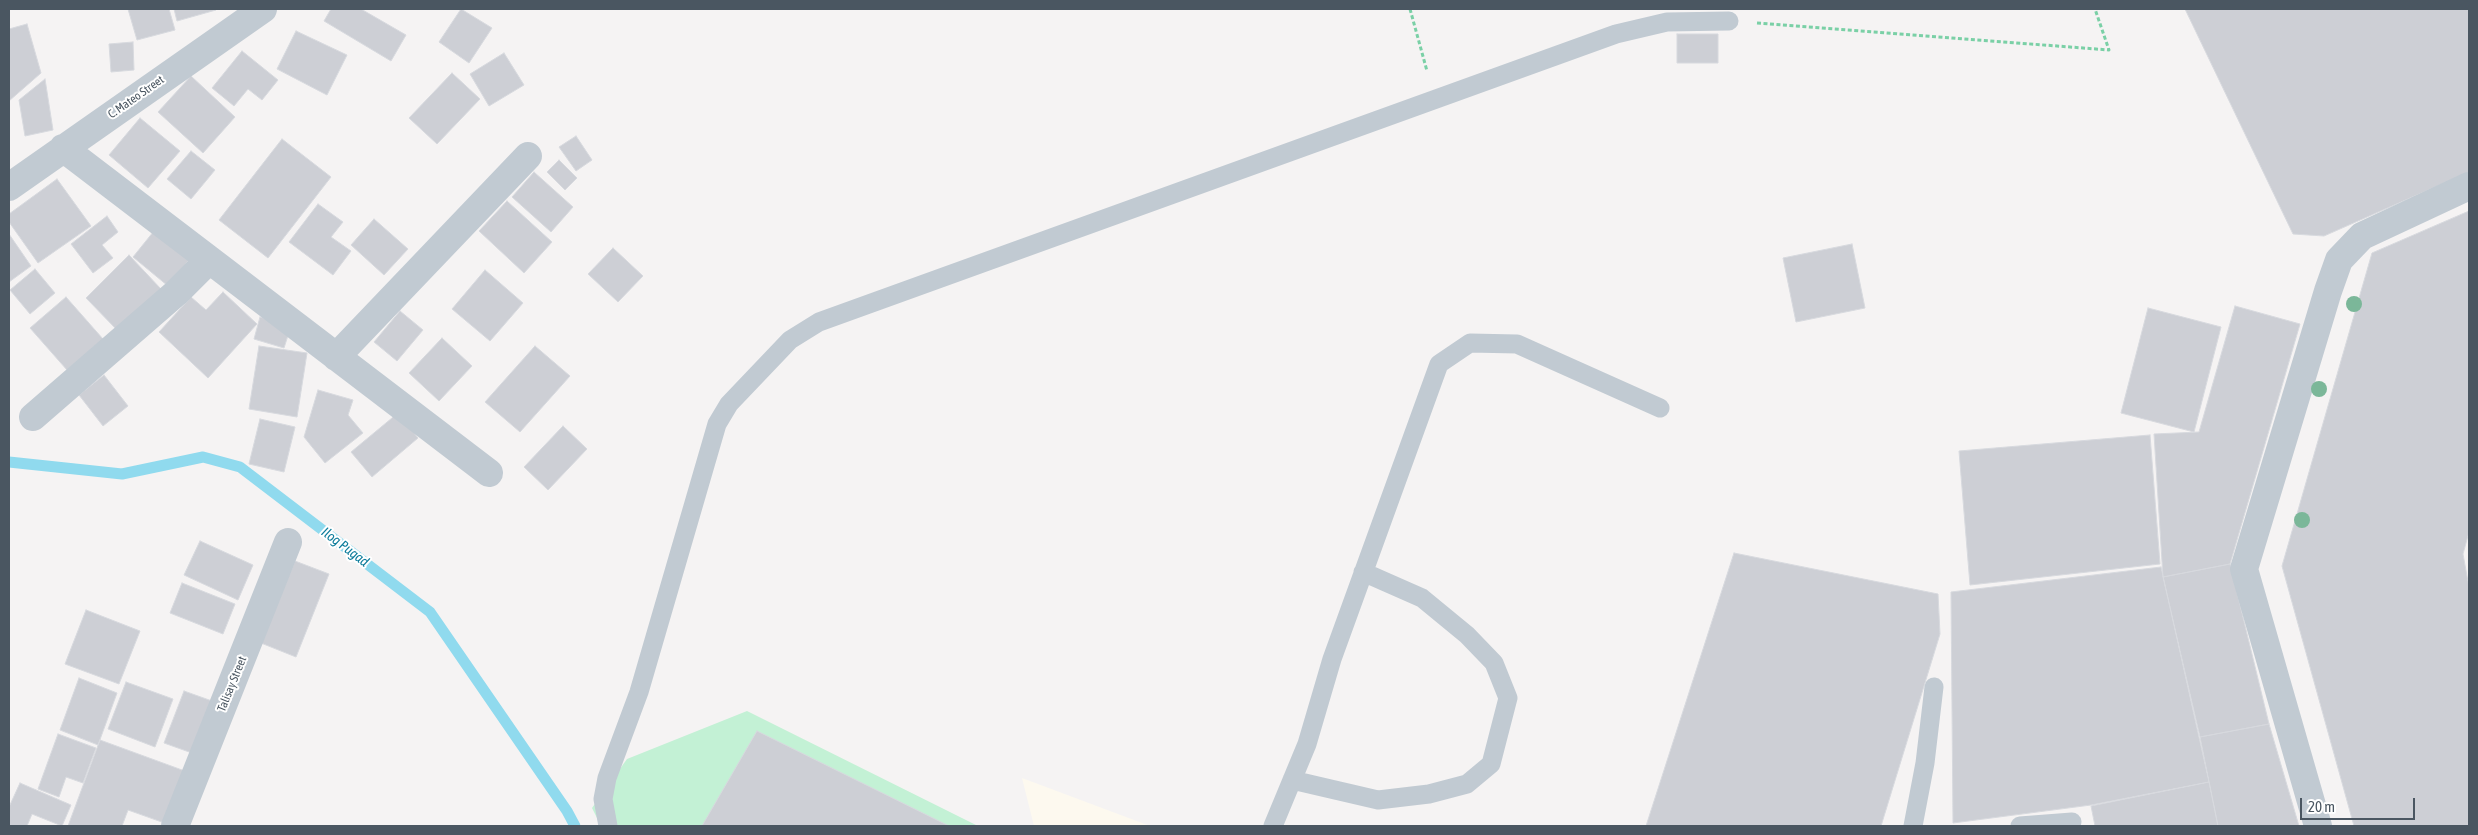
<!DOCTYPE html>
<html>
<head>
<meta charset="utf-8">
<style>
	body { margin:0 }
	#map { position:relative; width:2478px; height:835px; overflow:hidden; background:#f5f3f3; font-family:"Asap Condensed",sans-serif }
	canvas { display:block }
	.frame { position:absolute; inset:0; border:10px solid #4a5661; pointer-events:none }
	.scale { position:absolute; left:2300px; top:798px; width:115px; height:22px; box-sizing:border-box; border:2px solid #4a5661; border-top:0; padding-left:6px; font-size:15px; line-height:18px; white-space:nowrap; color:#4a5661; -webkit-text-stroke:4px #fff; paint-order:stroke }
</style>
</head>
<body>
<div id="map">
<canvas width="2478" height="835"></canvas>
<div class="frame"></div>
<div class="scale">20 m</div>
</div>
<script>
const ctx = document.querySelector('canvas').getContext('2d');
ctx.lineJoin = 'round';
function fillPath(path, color) {
  ctx.fillStyle = color;
  ctx.fill(path, 'evenodd');
}
function shape(rows) {
  const path = new Path2D();
  for (const r of rows) {
    path.moveTo(r[0], r[1]);
    for (let i = 2; i < r.length; i += 2) path.lineTo(r[i], r[i + 1]);
  }
  return path;
}
function trace(path, color, width, dash) {
  ctx.strokeStyle = color;
  ctx.lineWidth = width;
  ctx.lineCap = dash ? 'butt' : 'round';
  ctx.setLineDash(dash || []);
  ctx.stroke(path);
}
function label(font, color, halo, rows, align = 'center') {
  ctx.font = font + ' "Asap Condensed",sans-serif';
  ctx.lineWidth = 4;
  ctx.setLineDash([]);
  ctx.textBaseline = 'middle';
  ctx.strokeStyle = halo;
  ctx.fillStyle = color;
  for (const [text, x, y, turn = 0] of rows) {
    ctx.save();
    ctx.translate(x, y);
    ctx.rotate((+turn || 0) * Math.PI / 180);
    ctx.textAlign = isNaN(turn) ? turn : align;
    if (halo) ctx.strokeText(text, 0, 0);
    ctx.fillText(text, 0, 0);
    ctx.restore();
  }
}
const commercial = shape([
	[1022,778,1150,826,1034,826]
]);
const green = shape([
	[747,711,976,825,1003,826,601,826,592,808,627,759]
]);
const stream = shape([
	[9,462,122,474,203,457,240,467,430,612,567,811,575,826]
]);
const building = shape([
	[128,9,169,9,175,30,137,40,128,9],
	[174,9,215,9,216,10,177,21,174,9],
	[331,9,361,9,406,35,391,61,324,21,331,9],
	[461,9,492,28,469,63,439,42,461,9],
	[2185,9,2469,9,2469,172,2324,236,2293,234,2185,9],
	[27,24,41,73,9,101,9,29,27,24],
	[296,31,347,55,327,95,277,69,296,31],
	[1677,34,1718,34,1718,63,1677,63,1677,34],
	[133,42,134,70,111,72,109,44,133,42],
	[242,51,278,80,262,100,248,89,234,106,212,88,242,51],
	[504,53,524,85,489,106,470,74,504,53],
	[452,73,480,99,437,144,409,118,452,73],
	[191,76,235,117,203,153,158,112,191,76],
	[45,79,53,130,25,136,19,100,45,79],
	[140,118,180,151,148,188,109,155,140,118],
	[576,136,592,160,576,171,559,147,576,136],
	[282,139,331,177,268,258,219,220,282,139],
	[191,151,215,170,191,199,167,179,191,151],
	[559,160,577,178,565,190,547,172,559,160],
	[534,172,573,207,551,232,512,197,534,172],
	[57,179,91,226,38,263,9,222,9,214,57,179],
	[507,201,552,242,524,273,479,231,507,201],
	[318,204,343,222,331,237,351,251,333,275,289,242,318,204],
	[2469,211,2469,532,2463,554,2469,587,2469,826,2354,826,2282,566,2372,253,2469,211],
	[107,216,118,232,102,245,113,258,93,273,71,244,107,216],
	[374,219,408,249,384,275,351,245,374,219],
	[154,231,189,260,168,286,133,257,154,231],
	[9,234,31,266,9,282,9,234],
	[1852,244,1865,308,1796,322,1783,258,1852,244],
	[613,248,643,276,618,302,588,274,613,248],
	[129,255,161,289,118,331,86,298,129,255],
	[35,269,55,293,30,314,10,290,35,269],
	[485,270,523,303,490,341,452,309,485,270],
	[223,292,257,324,208,378,159,332,191,297,206,310,223,292],
	[66,297,103,339,67,370,30,328,66,297],
	[2235,306,2300,324,2230,564,2163,577,2154,434,2199,432,2235,306],
	[2148,308,2221,327,2194,432,2121,413,2148,308],
	[400,311,423,330,397,361,374,342,400,311],
	[260,317,291,326,284,348,254,339,260,317],
	[442,338,472,366,439,401,409,373,442,338],
	[259,346,307,353,297,417,249,409,259,346],
	[535,346,570,376,520,432,485,402,535,346],
	[104,375,128,406,103,426,79,395,104,375],
	[318,390,353,400,348,415,363,433,325,463,304,437,318,390],
	[398,413,418,438,372,477,351,452,398,413],
	[260,419,295,427,284,472,249,464,260,419],
	[563,426,587,449,548,490,524,467,563,426],
	[2150,435,2160,564,1970,585,1959,451,2150,435],
	[200,541,253,565,238,600,184,575,200,541],
	[1734,553,1938,594,1940,634,1881,826,1646,826,1734,553],
	[295,561,329,574,296,657,261,643,295,561],
	[2230,564,2269,724,2200,737,2163,577,2230,564],
	[2161,567,2209,782,2091,805,1953,823,1951,592,2161,567],
	[182,583,235,604,223,634,170,613,182,583],
	[86,610,140,631,119,684,65,664,86,610],
	[79,678,117,693,98,745,60,730,79,678],
	[126,682,173,699,155,747,108,729,126,682],
	[184,691,212,701,192,753,164,743,184,691],
	[2269,724,2299,826,2218,826,2200,737,2269,724],
	[757,731,949,826,702,826,757,731],
	[58,734,96,748,83,783,66,777,59,797,38,789,58,734],
	[100,740,193,774,173,826,128,810,122,826,68,826,100,740],
	[2209,782,2218,826,2095,826,2091,806,2209,782],
	[20,783,71,805,62,826,32,814,27,826,9,826,9,807,20,783]
]);
const path = shape([
	[1410,9,1427,71],
	[1757,23,2109,50,2095,9]
]);
const lane = shape([
	[1292,780,1378,800,1429,794,1467,784,1491,764,1508,698,1494,663,1467,635,1422,598,1363,572],
	[608,826,603,799,607,778,639,692,717,424,729,404,790,340,819,322,1616,34,1667,22,1729,21],
	[1273,826,1307,744,1332,659,1439,364,1470,343,1517,344,1660,408],
	[1913,826,1925,763,1934,687],
	[2020,826,2072,822]
]);
const street = shape([
	[63,148,489,473],
	[9,187,263,9],
	[336,357,528,156],
	[33,417,176,293,209,260],
	[175,826,288,542],
	[2318,826,2244,569,2328,291,2339,260,2362,236,2469,186]
]);
const trees = [
	[2354,304],
	[2319,389],
	[2302,520]
];
const streetNames = [
	["C. Mateo Street",136,97,-35],
	["Talisay Street",232,684,-68]
];
const waterNames = [
	["Ilog Pugad",345,547,37]
];
fillPath(commercial, '#fdf9ef');
fillPath(green, '#c3f1d5');
trace(stream, '#90daee', 11);
fillPath(building, '#cdcfd5');
trace(building, '#d7d9de', 1);
trace(path, '#7ad0a6', 3, [4, 2.5]);
trace(lane, '#c1cad2', 19);
trace(street, '#c1cad2', 28);
ctx.fillStyle = '#7bb799';
for (const [x, y] of trees) {
  ctx.beginPath();
  ctx.arc(x, y, 8, 0, 2 * Math.PI);
  ctx.fill();
}
label('12px', '#4a5661', '#fff', streetNames);
label('italic 14px', '#0c7c9b', '#fff', waterNames);
</script>
</body>
</html>
